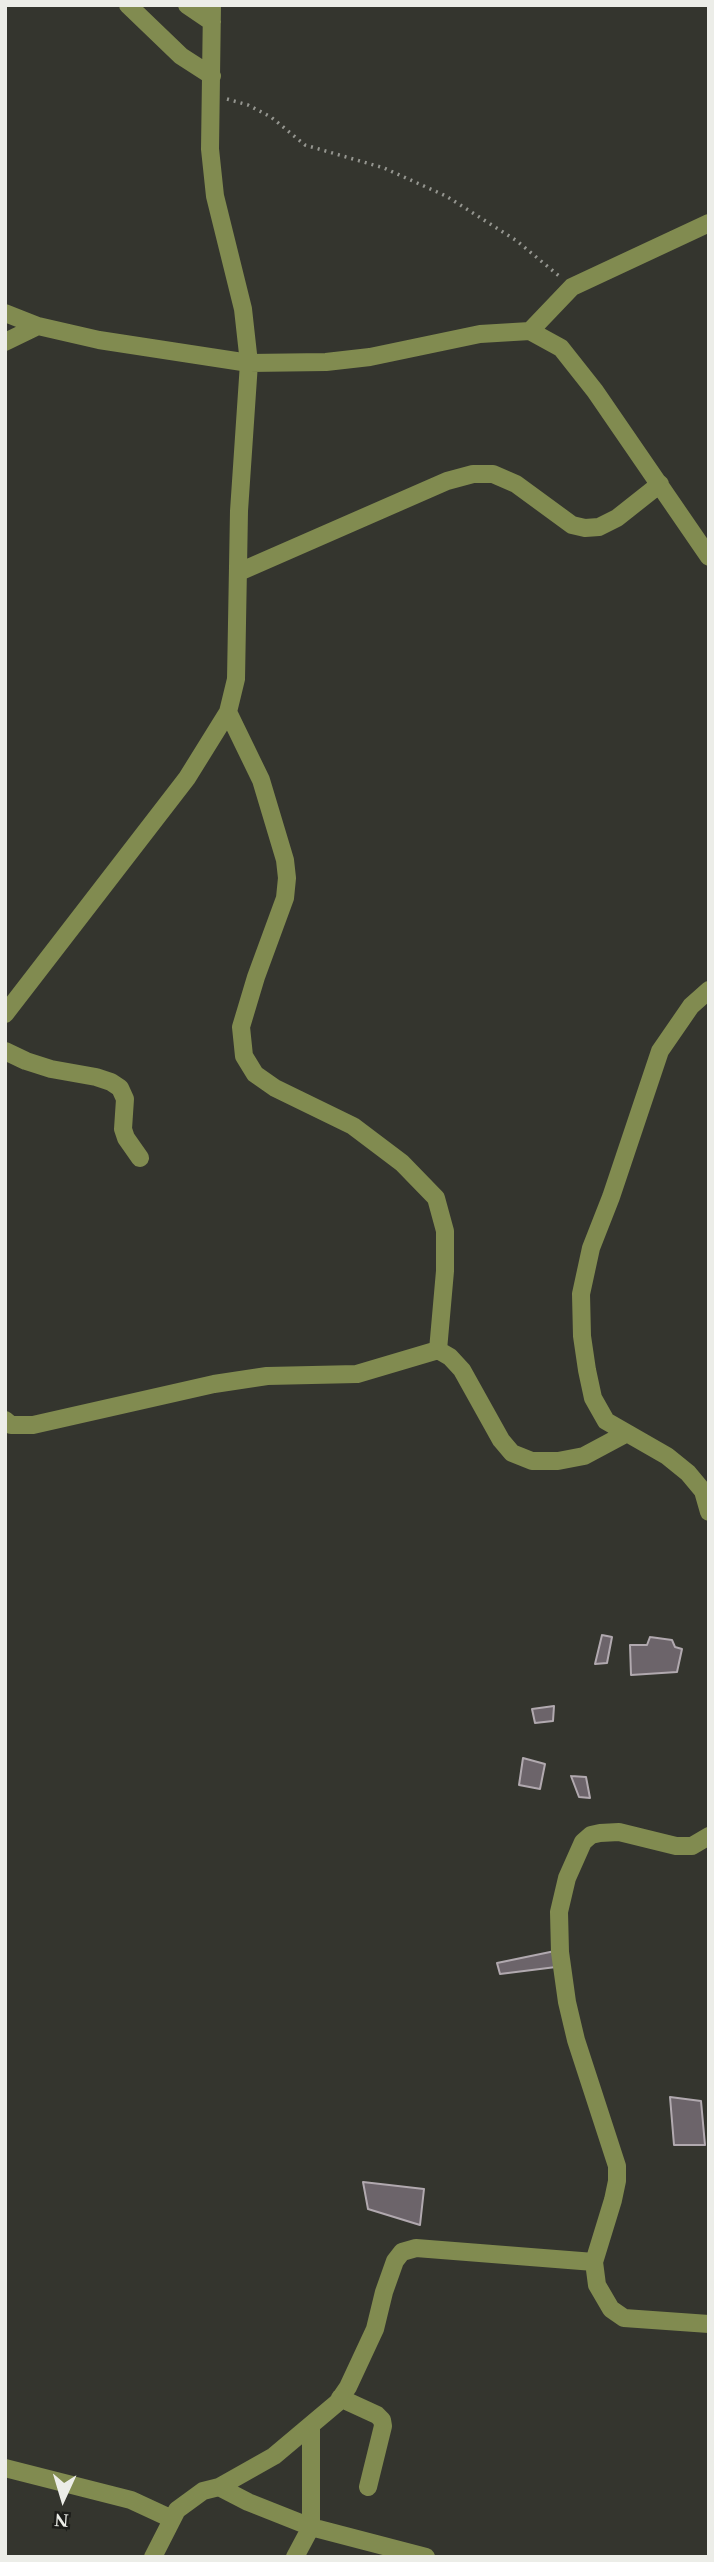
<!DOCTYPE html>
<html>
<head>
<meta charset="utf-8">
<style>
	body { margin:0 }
	#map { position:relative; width:714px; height:2562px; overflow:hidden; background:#34352e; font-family:"Times New Roman",serif }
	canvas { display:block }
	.frame { position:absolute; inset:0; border:7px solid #ecede8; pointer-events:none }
	.north { position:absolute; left:28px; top:2464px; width:70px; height:70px; -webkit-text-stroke:5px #1c1c19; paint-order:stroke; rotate:184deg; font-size:19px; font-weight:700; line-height:28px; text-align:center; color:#ecede8 }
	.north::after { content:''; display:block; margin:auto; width:24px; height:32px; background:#ecede8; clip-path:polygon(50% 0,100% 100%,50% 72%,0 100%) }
</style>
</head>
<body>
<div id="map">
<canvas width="714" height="2562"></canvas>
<div class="frame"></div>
<div class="north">N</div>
</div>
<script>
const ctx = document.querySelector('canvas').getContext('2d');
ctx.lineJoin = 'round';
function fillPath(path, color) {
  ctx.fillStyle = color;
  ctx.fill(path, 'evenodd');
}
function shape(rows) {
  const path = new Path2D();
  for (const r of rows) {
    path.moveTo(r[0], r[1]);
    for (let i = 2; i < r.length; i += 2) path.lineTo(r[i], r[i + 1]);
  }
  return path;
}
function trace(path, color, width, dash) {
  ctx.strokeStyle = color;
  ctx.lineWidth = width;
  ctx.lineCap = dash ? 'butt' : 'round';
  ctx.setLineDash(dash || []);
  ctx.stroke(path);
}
const building = shape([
	[602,1635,612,1637,607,1663,595,1664,602,1635],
	[650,1637,672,1640,675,1647,682,1649,677,1672,631,1675,630,1645,647,1645,650,1637],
	[554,1706,553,1721,535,1723,532,1709,554,1706],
	[523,1758,545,1764,540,1789,519,1785,523,1758],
	[571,1776,586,1777,590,1798,579,1797,571,1776],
	[555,1951,556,1967,500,1974,497,1963,555,1951],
	[670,2097,701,2101,705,2145,674,2145,670,2097],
	[363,2182,424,2189,420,2225,368,2209,363,2182]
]);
const path = shape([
	[227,99,248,105,271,117,305,145,384,168,446,196,517,241,559,276]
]);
const minor = shape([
	[128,5,181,56,212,76],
	[187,5,212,22],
	[5,313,38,326,99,340,249,363,326,362,370,357,480,334,530,331,561,348,595,391,709,557],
	[530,331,572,287,709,223],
	[5,342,38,326],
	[239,572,447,481,473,474,493,474,516,484,572,525,585,528,599,527,617,518,660,484],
	[228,712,261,780,285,860,287,878,285,898,256,977,241,1027,244,1056,255,1074,275,1088,353,1126,402,1163,436,1198,445,1231,445,1271,438,1350],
	[709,990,691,1006,660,1051,611,1197,591,1248,581,1294,582,1336,587,1370,593,1398,606,1421,667,1456,688,1473,703,1491,709,1512],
	[5,1014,187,778,228,712,236,679,239,511,249,363,243,309,215,196,210,149,212,5],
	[5,1051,26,1061,51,1069,96,1077,111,1082,120,1088,125,1099,123,1129,126,1138,140,1158],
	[5,1420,11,1425,33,1425,214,1384,267,1376,357,1374,438,1350,450,1357,462,1370,501,1440,512,1453,532,1461,558,1461,584,1456,627,1433],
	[709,1836,692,1846,676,1846,619,1832,600,1833,591,1835,583,1842,567,1878,559,1912,560,1952,567,2002,576,2040,617,2166,617,2181,613,2200,594,2262,597,2285,611,2309,624,2318,709,2324],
	[340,2398,377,2415,382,2420,383,2426,368,2487],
	[5,2468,131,2500,172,2519],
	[219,2487,248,2502,311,2527,426,2557],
	[153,2557,177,2510,203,2491,219,2487,274,2456,337,2403,348,2387,375,2329,384,2292,395,2261,402,2252,416,2248,594,2262],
	[295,2557,311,2527,311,2427]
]);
fillPath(building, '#6c646a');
trace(building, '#b1a9af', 2);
trace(path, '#959690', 3.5, [2, 5]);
trace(minor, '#818b50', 18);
</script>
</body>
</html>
